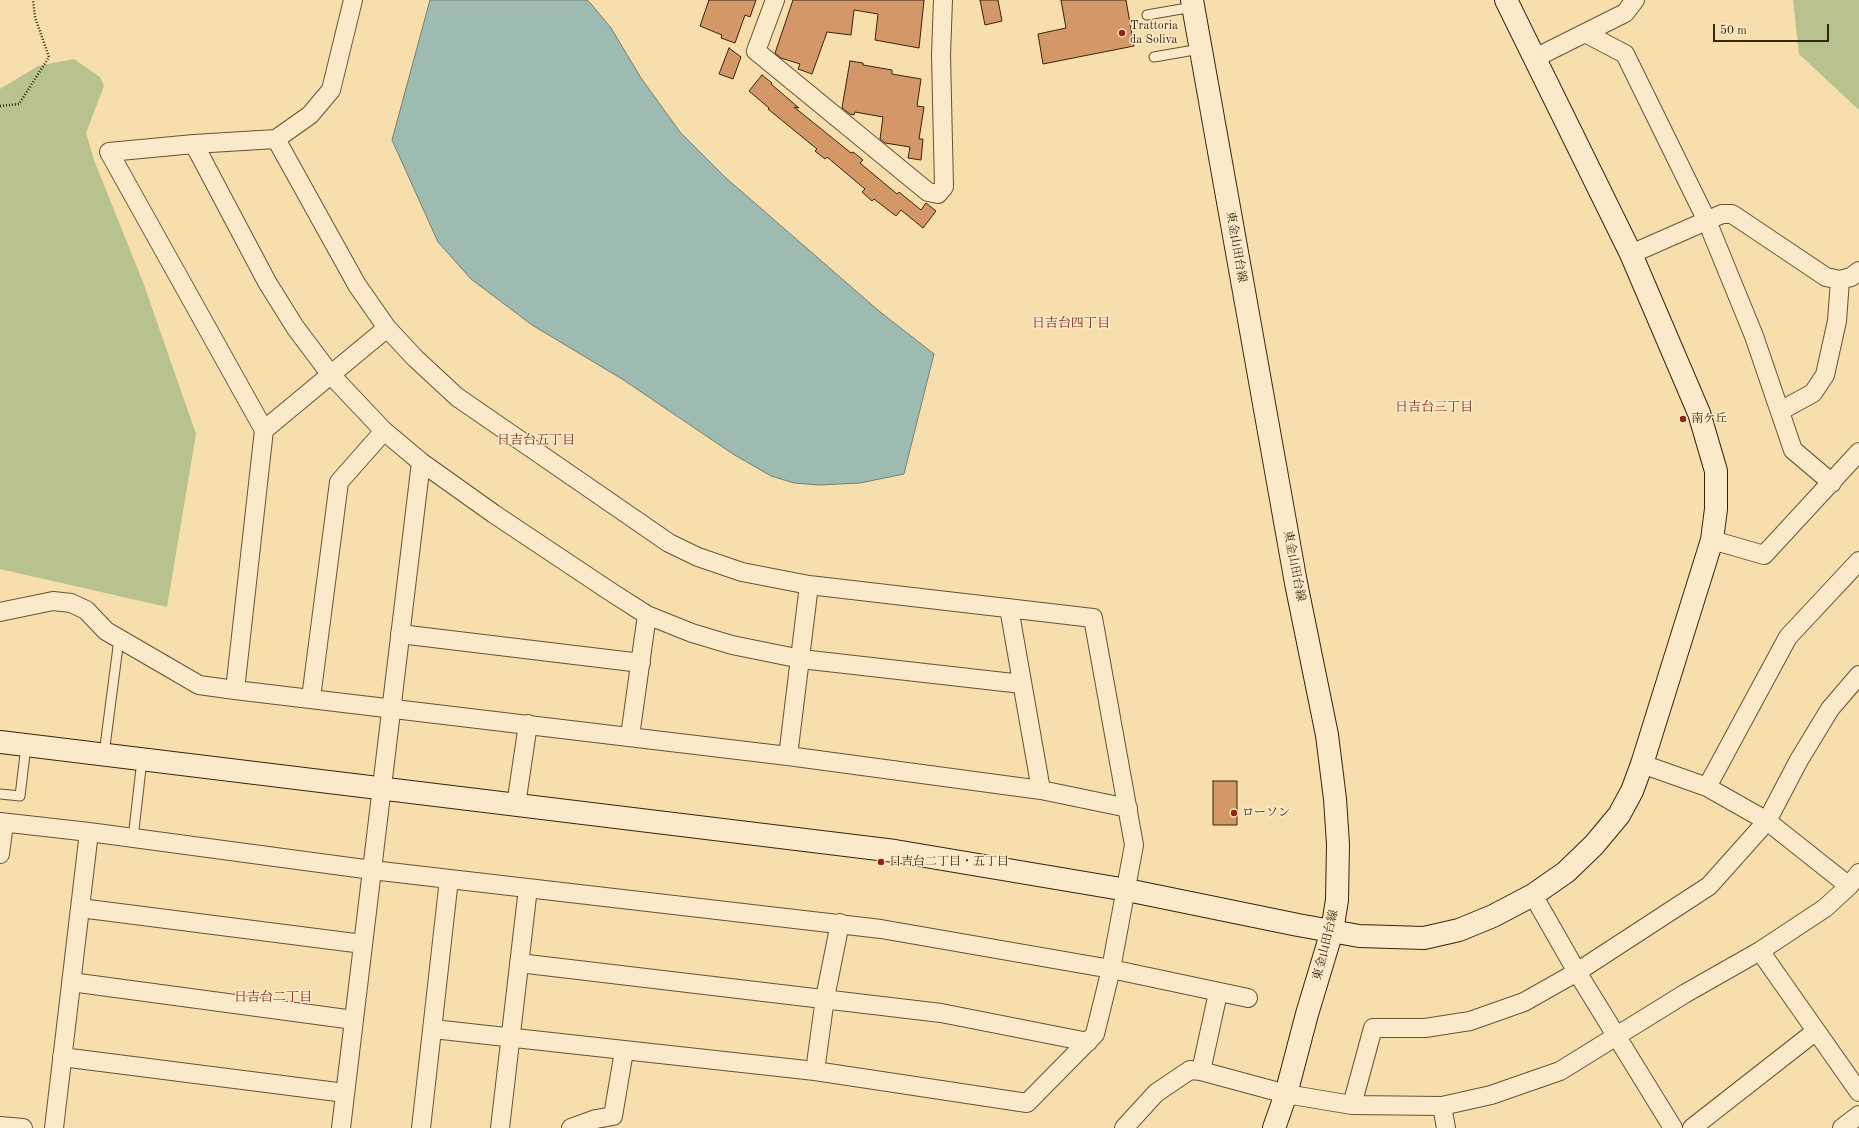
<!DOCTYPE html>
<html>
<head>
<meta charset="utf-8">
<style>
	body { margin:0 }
	#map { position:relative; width:1859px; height:1128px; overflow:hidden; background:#f7dead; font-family:"Old Standard TT",serif }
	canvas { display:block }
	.scale { position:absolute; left:1713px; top:24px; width:116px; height:18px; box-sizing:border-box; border:2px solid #3a220d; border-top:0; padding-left:5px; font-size:12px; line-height:14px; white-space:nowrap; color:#3a220d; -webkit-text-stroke:3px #faeaca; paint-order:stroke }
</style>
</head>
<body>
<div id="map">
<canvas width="1859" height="1128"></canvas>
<div class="scale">50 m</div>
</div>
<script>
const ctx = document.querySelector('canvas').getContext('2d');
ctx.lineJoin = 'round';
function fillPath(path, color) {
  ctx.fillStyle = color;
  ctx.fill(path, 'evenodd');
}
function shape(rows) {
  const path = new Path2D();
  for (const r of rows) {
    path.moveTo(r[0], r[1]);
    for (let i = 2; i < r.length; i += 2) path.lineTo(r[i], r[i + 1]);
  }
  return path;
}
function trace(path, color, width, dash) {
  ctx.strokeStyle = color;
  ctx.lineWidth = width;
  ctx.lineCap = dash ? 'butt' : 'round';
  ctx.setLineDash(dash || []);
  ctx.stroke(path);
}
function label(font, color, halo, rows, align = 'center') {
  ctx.font = font + ' "Old Standard TT","Noto Serif JP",serif';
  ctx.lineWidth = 3;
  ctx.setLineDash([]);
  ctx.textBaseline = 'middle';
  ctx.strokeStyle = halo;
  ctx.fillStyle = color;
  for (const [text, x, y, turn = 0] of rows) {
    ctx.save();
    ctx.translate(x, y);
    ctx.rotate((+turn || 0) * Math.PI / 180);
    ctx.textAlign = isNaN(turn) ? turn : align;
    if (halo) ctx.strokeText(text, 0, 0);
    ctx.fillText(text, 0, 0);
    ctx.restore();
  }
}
const green = shape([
	[1793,0,1859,0,1859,110,1799,54],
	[74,59,100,77,104,86,86,133,94,160,143,282,196,434,167,607,0,569,0,89,38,66]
]);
const water = shape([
	[430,0,587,0,592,5,611,28,641,78,680,132,726,178,879,311,934,354,904,474,860,483,819,485,794,483,771,476,733,454,622,379,532,325,471,279,438,242,392,140,430,0]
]);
const building = shape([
	[709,0,756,0,750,17,745,15,735,43,721,38,722,35,700,26,709,0],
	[793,0,924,0,919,48,875,40,878,14,854,10,851,35,827,32,812,74,798,69,800,64,781,58,775,53,793,0],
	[980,0,998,0,1002,21,985,25,980,0],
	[1061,0,1126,0,1134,46,1043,64,1038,34,1066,28,1061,0],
	[729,48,741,57,733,79,719,74,729,48],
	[850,61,863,63,863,65,892,70,892,74,921,79,917,106,924,107,919,139,923,139,921,160,908,158,910,147,885,143,880,139,883,117,855,112,854,115,850,114,842,108,850,61],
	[762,75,772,83,771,84,799,108,794,107,851,153,853,152,863,160,860,163,897,194,899,192,921,210,926,203,936,211,923,228,901,210,896,216,874,199,872,201,862,192,865,189,827,157,825,159,815,151,817,149,768,109,769,108,749,91,762,75],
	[1213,781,1237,781,1237,825,1213,825,1213,781]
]);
const path = shape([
	[0,106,19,104,49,57,35,17,33,0]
]);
const lane = shape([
	[1147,15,1193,7],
	[1154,57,1200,49],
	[104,754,119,639],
	[0,794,20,796,26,746],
	[133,838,142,760]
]);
const street = shape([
	[775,0,756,51,928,192,938,194,944,187,941,55,943,0],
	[1585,33,1625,54,1707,221,1754,336,1793,450,1832,483],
	[1535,58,1625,13,1635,0],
	[276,139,357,285,387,328,415,358,457,397,669,543,698,557,742,572,809,585,1093,618,1134,845,1111,969,1095,1034,1027,1103,815,1071,433,1029],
	[194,144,267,282,295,327,331,375,384,431,421,462,494,514,611,592,647,615,692,633,732,645,801,659,1022,684],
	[1631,254,1722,214,1732,214,1826,277,1840,280,1851,277,1859,271],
	[1780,411,1813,393,1825,375,1837,321,1840,280],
	[264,430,387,328],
	[1712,540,1764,555,1859,452],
	[1009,608,1041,790],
	[0,612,53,601,71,603,86,610,106,631,199,685,235,690,788,756,1041,790,1128,808],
	[400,634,641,663],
	[235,690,264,430,109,152,194,144,276,139,310,115,331,90,353,0],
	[311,698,339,482,384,431],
	[630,736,647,615],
	[788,756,809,585],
	[1642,764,1707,787,1767,821,1849,886],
	[1707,787,1788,637,1859,561],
	[516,805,528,724],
	[0,822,89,832,372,870,881,929,1111,969,1248,998],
	[0,854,4,823],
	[1533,895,1577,972,1673,1128],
	[80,908,363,944],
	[1760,951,1859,1092],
	[519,963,941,1013,1088,1042],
	[71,982,354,1020],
	[62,1057,345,1093],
	[815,1071,825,998,840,923],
	[1201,1071,1218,993],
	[1352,1105,1373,1028,1425,1028,1470,1021,1524,1002,1577,972,1709,886,1767,821,1799,760,1830,709,1859,675],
	[1442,1106,1446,1128],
	[0,1126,23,1128],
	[54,1128,89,832],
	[341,1128,421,462],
	[421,1128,449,879],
	[500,1128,528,888],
	[571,1128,596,1119,613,1116,624,1051],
	[1124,1128,1156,1093,1190,1070,1201,1071,1286,1094,1352,1105,1442,1106,1491,1095,1560,1071,1686,993,1760,951,1825,908,1849,886,1859,873],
	[1692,1128,1816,1031],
	[1842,1128,1859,1115]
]);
const secondary = shape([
	[1192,0,1296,583,1327,735,1335,799,1338,844,1337,900,1332,931,1307,1014,1286,1094,1274,1128],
	[0,742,895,851,1127,890,1298,925,1359,936,1424,938,1459,930,1493,916,1533,895,1566,872,1594,845,1619,815,1632,791,1642,764,1712,540,1716,509,1716,471,1699,413,1631,254,1506,0]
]);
const markers = [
	[1122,33,4,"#8f2418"],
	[1683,419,4,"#8f2418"],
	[1234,813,4,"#8f2418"],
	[881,862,4,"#8f2418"]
];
const poiNames = [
	["Trattoria",1130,26],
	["da Soliva",1130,40],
	["南ケ丘",1691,419],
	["ローソン",1242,813],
	["日吉台二丁目・五丁目",889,862]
];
const streetNames = [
	["東金山田台線",1236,247,80],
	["東金山田台線",1294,566,79],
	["東金山田台線",1326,945,-76]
];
const neighbourhoodNames = [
	["日吉台四丁目",1071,324],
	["日吉台三丁目",1434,408],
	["日吉台五丁目",536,441],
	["日吉台二丁目",273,998]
];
fillPath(green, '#b8c28d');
fillPath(water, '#9ebbb1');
trace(water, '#767e6f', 1);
fillPath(building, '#d49768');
trace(building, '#3a220d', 1);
trace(lane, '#695135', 11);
trace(street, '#695135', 20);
trace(secondary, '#3a220d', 24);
trace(path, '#3a220d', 2.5, [1, 2]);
trace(lane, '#faeaca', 9);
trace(street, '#faeaca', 18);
trace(secondary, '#faeaca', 22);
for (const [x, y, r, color] of markers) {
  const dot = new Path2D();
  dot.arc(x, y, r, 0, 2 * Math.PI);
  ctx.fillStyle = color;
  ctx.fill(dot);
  trace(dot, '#faeaca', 1.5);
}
label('12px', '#3a220d', '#faeaca', poiNames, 'left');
label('12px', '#3a220d', '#faeaca', streetNames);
label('13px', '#7a1f14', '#faeaca', neighbourhoodNames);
</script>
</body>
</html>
